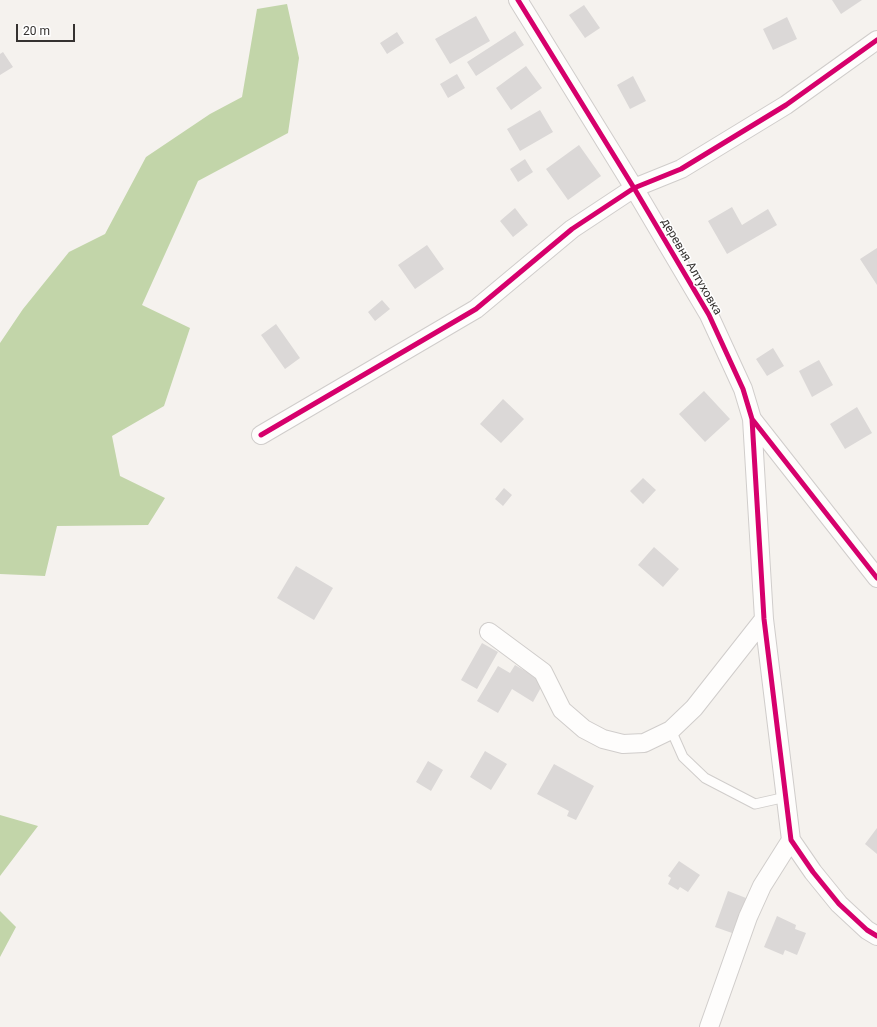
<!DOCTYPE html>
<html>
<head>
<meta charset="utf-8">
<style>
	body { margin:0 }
	#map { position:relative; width:877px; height:1027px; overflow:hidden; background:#f5f2ee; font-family:Roboto,sans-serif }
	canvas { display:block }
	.scale { position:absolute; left:16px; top:24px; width:59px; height:18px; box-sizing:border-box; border:2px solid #353230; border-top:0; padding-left:5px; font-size:12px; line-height:14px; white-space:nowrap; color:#353230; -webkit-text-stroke:3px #fff; paint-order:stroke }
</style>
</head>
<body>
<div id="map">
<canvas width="877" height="1027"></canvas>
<div class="scale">20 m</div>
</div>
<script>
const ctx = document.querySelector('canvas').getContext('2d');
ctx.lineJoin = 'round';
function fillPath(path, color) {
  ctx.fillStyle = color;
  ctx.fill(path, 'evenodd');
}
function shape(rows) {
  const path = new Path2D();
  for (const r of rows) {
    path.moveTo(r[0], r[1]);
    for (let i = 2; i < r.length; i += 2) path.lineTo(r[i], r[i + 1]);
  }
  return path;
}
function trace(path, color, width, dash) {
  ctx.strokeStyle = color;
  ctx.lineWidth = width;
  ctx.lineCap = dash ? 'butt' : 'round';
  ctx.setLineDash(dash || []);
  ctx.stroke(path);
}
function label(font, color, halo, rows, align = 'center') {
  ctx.font = font + ' Roboto,sans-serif';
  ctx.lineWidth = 3;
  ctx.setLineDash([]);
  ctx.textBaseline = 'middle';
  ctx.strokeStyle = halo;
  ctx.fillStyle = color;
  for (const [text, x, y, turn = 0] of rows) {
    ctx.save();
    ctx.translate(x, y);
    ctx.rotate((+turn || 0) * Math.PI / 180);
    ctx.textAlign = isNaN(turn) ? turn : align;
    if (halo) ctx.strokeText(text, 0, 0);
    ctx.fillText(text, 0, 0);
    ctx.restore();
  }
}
const forest = shape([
	[287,4,299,58,288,133,198,181,142,305,190,328,164,406,112,436,120,476,165,498,148,525,57,526,45,576,0,574,0,343,23,309,69,252,105,234,146,157,210,114,242,97,257,9],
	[0,815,38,826,0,876],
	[0,911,16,927,0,957]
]);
const building = shape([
	[832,0,862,0,841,14],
	[584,5,600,28,585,38,569,15],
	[476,16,490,41,450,64,435,39],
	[787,17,797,39,773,50,763,29],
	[515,31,524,45,476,76,467,62],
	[397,32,404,43,387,54,380,43],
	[3,52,13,67,0,75,0,54],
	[526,66,542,88,511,110,496,88],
	[457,74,465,88,448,98,440,84],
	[633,76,646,101,630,109,617,85],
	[540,110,553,132,520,151,507,129],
	[579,145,601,176,568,200,546,169],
	[525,159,533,172,518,182,510,169],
	[732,207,742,225,768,209,777,225,727,254,708,221],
	[515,208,528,225,513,237,500,221],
	[427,245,444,269,415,289,398,265],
	[877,248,877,285,860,259],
	[382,300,390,309,375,321,368,312],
	[276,324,300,358,285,369,261,335],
	[773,348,784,366,767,376,756,359],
	[819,360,833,385,812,397,799,371],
	[704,391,730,419,705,442,679,414],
	[503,399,524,419,501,443,480,424],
	[857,407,872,433,845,449,830,424],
	[643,478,656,490,643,504,630,491],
	[504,488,512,495,503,506,495,499],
	[654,547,679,569,663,587,638,565],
	[296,566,333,588,314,620,277,598],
	[482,643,498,652,477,689,461,680],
	[515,665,544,682,533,702,512,689,498,713,477,701,498,666,510,673],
	[485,751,507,764,491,790,470,777],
	[428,761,443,770,431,791,416,782],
	[554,764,594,786,576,820,567,816,569,811,537,794],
	[877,828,877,854,865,844],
	[679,861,700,875,688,892,680,887,678,890,668,884,671,878,668,876],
	[728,891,746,898,732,933,715,927],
	[777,916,796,925,795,929,806,933,797,955,785,950,783,955,764,947]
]);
const lane = shape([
	[671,730,683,757,705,778,755,804,786,797]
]);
const street = shape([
	[518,0,634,188,709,315,743,389,752,419,877,578],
	[752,419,764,619,791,840,813,872,839,904,867,930,877,936],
	[261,435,476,309,572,229,634,188,681,169,786,105,877,40],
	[489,632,543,672,562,710,584,729,603,739,623,744,644,743,671,730,694,708,764,619],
	[709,1027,748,917,762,886,791,840]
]);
const cycleway = shape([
	[518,0,634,188,709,315,743,389,752,419,877,578],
	[752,419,764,619,791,840,813,872,839,904,867,930,877,936],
	[261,435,476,309,572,229,634,188,681,169,786,105,877,40]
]);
const streetNames = [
	["деревня Алтуховка",691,267,60]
];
fillPath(forest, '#c2d5a9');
fillPath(building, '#dbd8d7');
trace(lane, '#d0cdcb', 11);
trace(street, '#d0cdcb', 20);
trace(lane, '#fefdfc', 9);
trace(street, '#fefdfc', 18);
trace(cycleway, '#d6006c', 5);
label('12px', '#353230', '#fff', streetNames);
</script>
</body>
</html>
